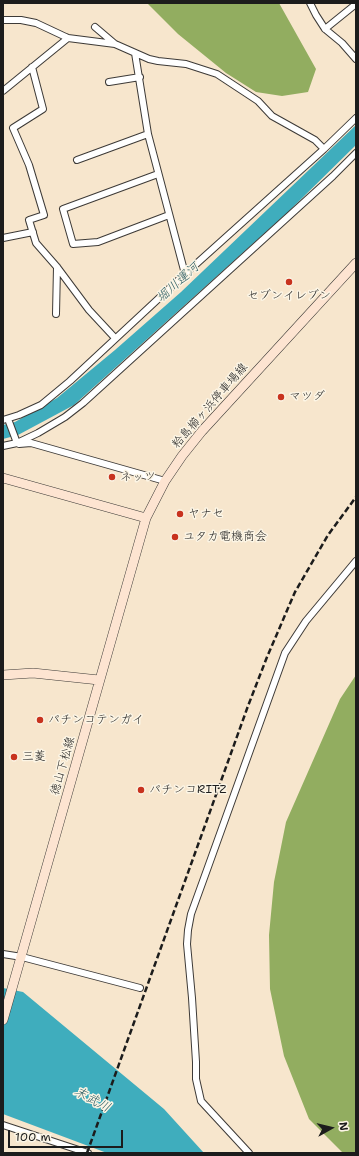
<!DOCTYPE html>
<html>
<head>
<meta charset="utf-8">
<style>
	body { margin:0 }
	#map { position:relative; width:359px; height:1156px; overflow:hidden; background:#f7e6cd; font-family:"Shantell Sans",sans-serif }
	canvas { display:block }
	.frame { position:absolute; inset:0; border:4px solid #1c1c1c; pointer-events:none }
	.north { position:absolute; left:311px; top:1108px; width:40px; height:40px; -webkit-text-stroke:3px #fcf5e5; paint-order:stroke; rotate:82deg; font-size:11px; font-weight:700; line-height:16px; text-align:center; color:#1c1c1c }
	.north::after { content:''; display:block; margin:auto; width:14px; height:18px; background:#1c1c1c; clip-path:polygon(50% 0,100% 100%,50% 72%,0 100%) }
	.scale { position:absolute; left:8px; top:1130px; width:115px; height:18px; box-sizing:border-box; border:2px solid #1c1c1c; border-top:0; padding-left:5px; font-size:12px; line-height:14px; white-space:nowrap; color:#1c1c1c; -webkit-text-stroke:3px #fcf5e5; paint-order:stroke }
</style>
</head>
<body>
<div id="map">
<canvas width="359" height="1156"></canvas>
<div class="frame"></div>
<div class="north">N</div>
<div class="scale">100 m</div>
</div>
<script>
const ctx = document.querySelector('canvas').getContext('2d');
ctx.lineJoin = 'round';
function fillPath(path, color) {
  ctx.fillStyle = color;
  ctx.fill(path, 'evenodd');
}
function shape(rows) {
  const path = new Path2D();
  for (const r of rows) {
    path.moveTo(r[0], r[1]);
    for (let i = 2; i < r.length; i += 2) path.lineTo(r[i], r[i + 1]);
  }
  return path;
}
function trace(path, color, width, dash) {
  ctx.strokeStyle = color;
  ctx.lineWidth = width;
  ctx.lineCap = dash ? 'butt' : 'round';
  ctx.setLineDash(dash || []);
  ctx.stroke(path);
}
function label(font, color, halo, rows, align = 'center') {
  ctx.font = font + ' "Shantell Sans","Klee One",sans-serif';
  ctx.lineWidth = 3;
  ctx.setLineDash([]);
  ctx.textBaseline = 'middle';
  ctx.strokeStyle = halo;
  ctx.fillStyle = color;
  for (const [text, x, y, turn = 0] of rows) {
    ctx.save();
    ctx.translate(x, y);
    ctx.rotate((+turn || 0) * Math.PI / 180);
    ctx.textAlign = isNaN(turn) ? turn : align;
    if (halo) ctx.strokeText(text, 0, 0);
    ctx.fillText(text, 0, 0);
    ctx.restore();
  }
}
const forest = shape([
	[147,3,279,3,316,69,308,92,282,96,256,92,226,73,178,34],
	[356,675,356,1153,343,1153,309,1119,284,1056,270,989,269,935,274,882,286,822,340,699]
]);
const water = shape([
	[356,125,356,145,289,211,74,405,18,435,3,439,3,425,15,422,57,398,115,350,181,292],
	[3,988,23,992,164,1109,204,1153,107,1153,3,1114]
]);
const street = shape([
	[310,3,316,15,325,29,342,43,356,59],
	[3,20,21,20,36,23,68,38,115,44],
	[95,27,115,44,149,59,158,61,186,64,217,74,258,101,272,116,315,140,324,149],
	[325,29,356,4],
	[135,53,148,134,185,274],
	[32,67,43,109,13,128,29,165,44,215,29,220,36,243,57,267,89,310,115,338],
	[109,82,140,77],
	[3,91,68,38],
	[77,160,148,134],
	[158,174,63,209,73,244,98,242,169,215],
	[3,238,33,232],
	[56,314,57,267],
	[8,419,17,443,19,444,31,443,165,481],
	[3,420,19,415,41,405,70,381,185,274,324,149,356,118],
	[3,446,17,443,38,433,65,417,83,403,333,176,356,153],
	[3,954,22,957,140,988],
	[3,1125,88,1153],
	[249,1153,201,1101,196,1079,196,1062,192,998,187,944,188,930,191,914,208,867,285,653,306,621,356,561]
]);
const secondary = shape([
	[3,478,146,518],
	[3,675,33,673,99,680],
	[3,1020,146,518,165,481,182,456,202,431,356,263]
]);
const rail = shape([
	[87,1153,248,706,267,657,295,592,328,535,356,497]
]);
const markers = [
	[289,282,4,"#c8321e"],
	[281,397,4,"#c8321e"],
	[112,477,4,"#c8321e"],
	[180,514,4,"#c8321e"],
	[175,537,4,"#c8321e"],
	[40,720,4,"#c8321e"],
	[14,757,4,"#c8321e"],
	[141,790,4,"#c8321e"]
];
const poiNames = [
	["セブンイレブン",289,296,"center"],
	["マツダ",289,397],
	["ネッツ",120,477],
	["ヤナセ",188,514],
	["ユタカ電機商会",183,537],
	["パチンコテンガイ",48,720],
	["三菱",22,757],
	["パチンコRITZ",149,790]
];
const streetNames = [
	["粭島櫛ヶ浜停車場線",210,406,-49],
	["徳山下松線",63,766,-74]
];
const waterNames = [
	["堀川運河",178,283,-42],
	["末武川",92,1100,28]
];
fillPath(forest, '#92ad60');
fillPath(water, '#3fadbd');
trace(street, '#3d3a37', 8);
trace(secondary, '#3d3a37', 10);
trace(street, '#fff', 6);
trace(secondary, '#fde4d1', 9);
trace(rail, '#1c1c1c', 2.5, [6, 3]);
for (const [x, y, r, color] of markers) {
  const dot = new Path2D();
  dot.arc(x, y, r, 0, 2 * Math.PI);
  ctx.fillStyle = color;
  ctx.fill(dot);
  trace(dot, '#fcf5e5', 1.5);
}
label('12px', '#1c1c1c', '#fcf5e5', poiNames, 'left');
label('12px', '#1c1c1c', '#fcf5e5', streetNames);
label('italic 13px', '#2c5d64', '#fcf5e5', waterNames);
</script>
</body>
</html>
